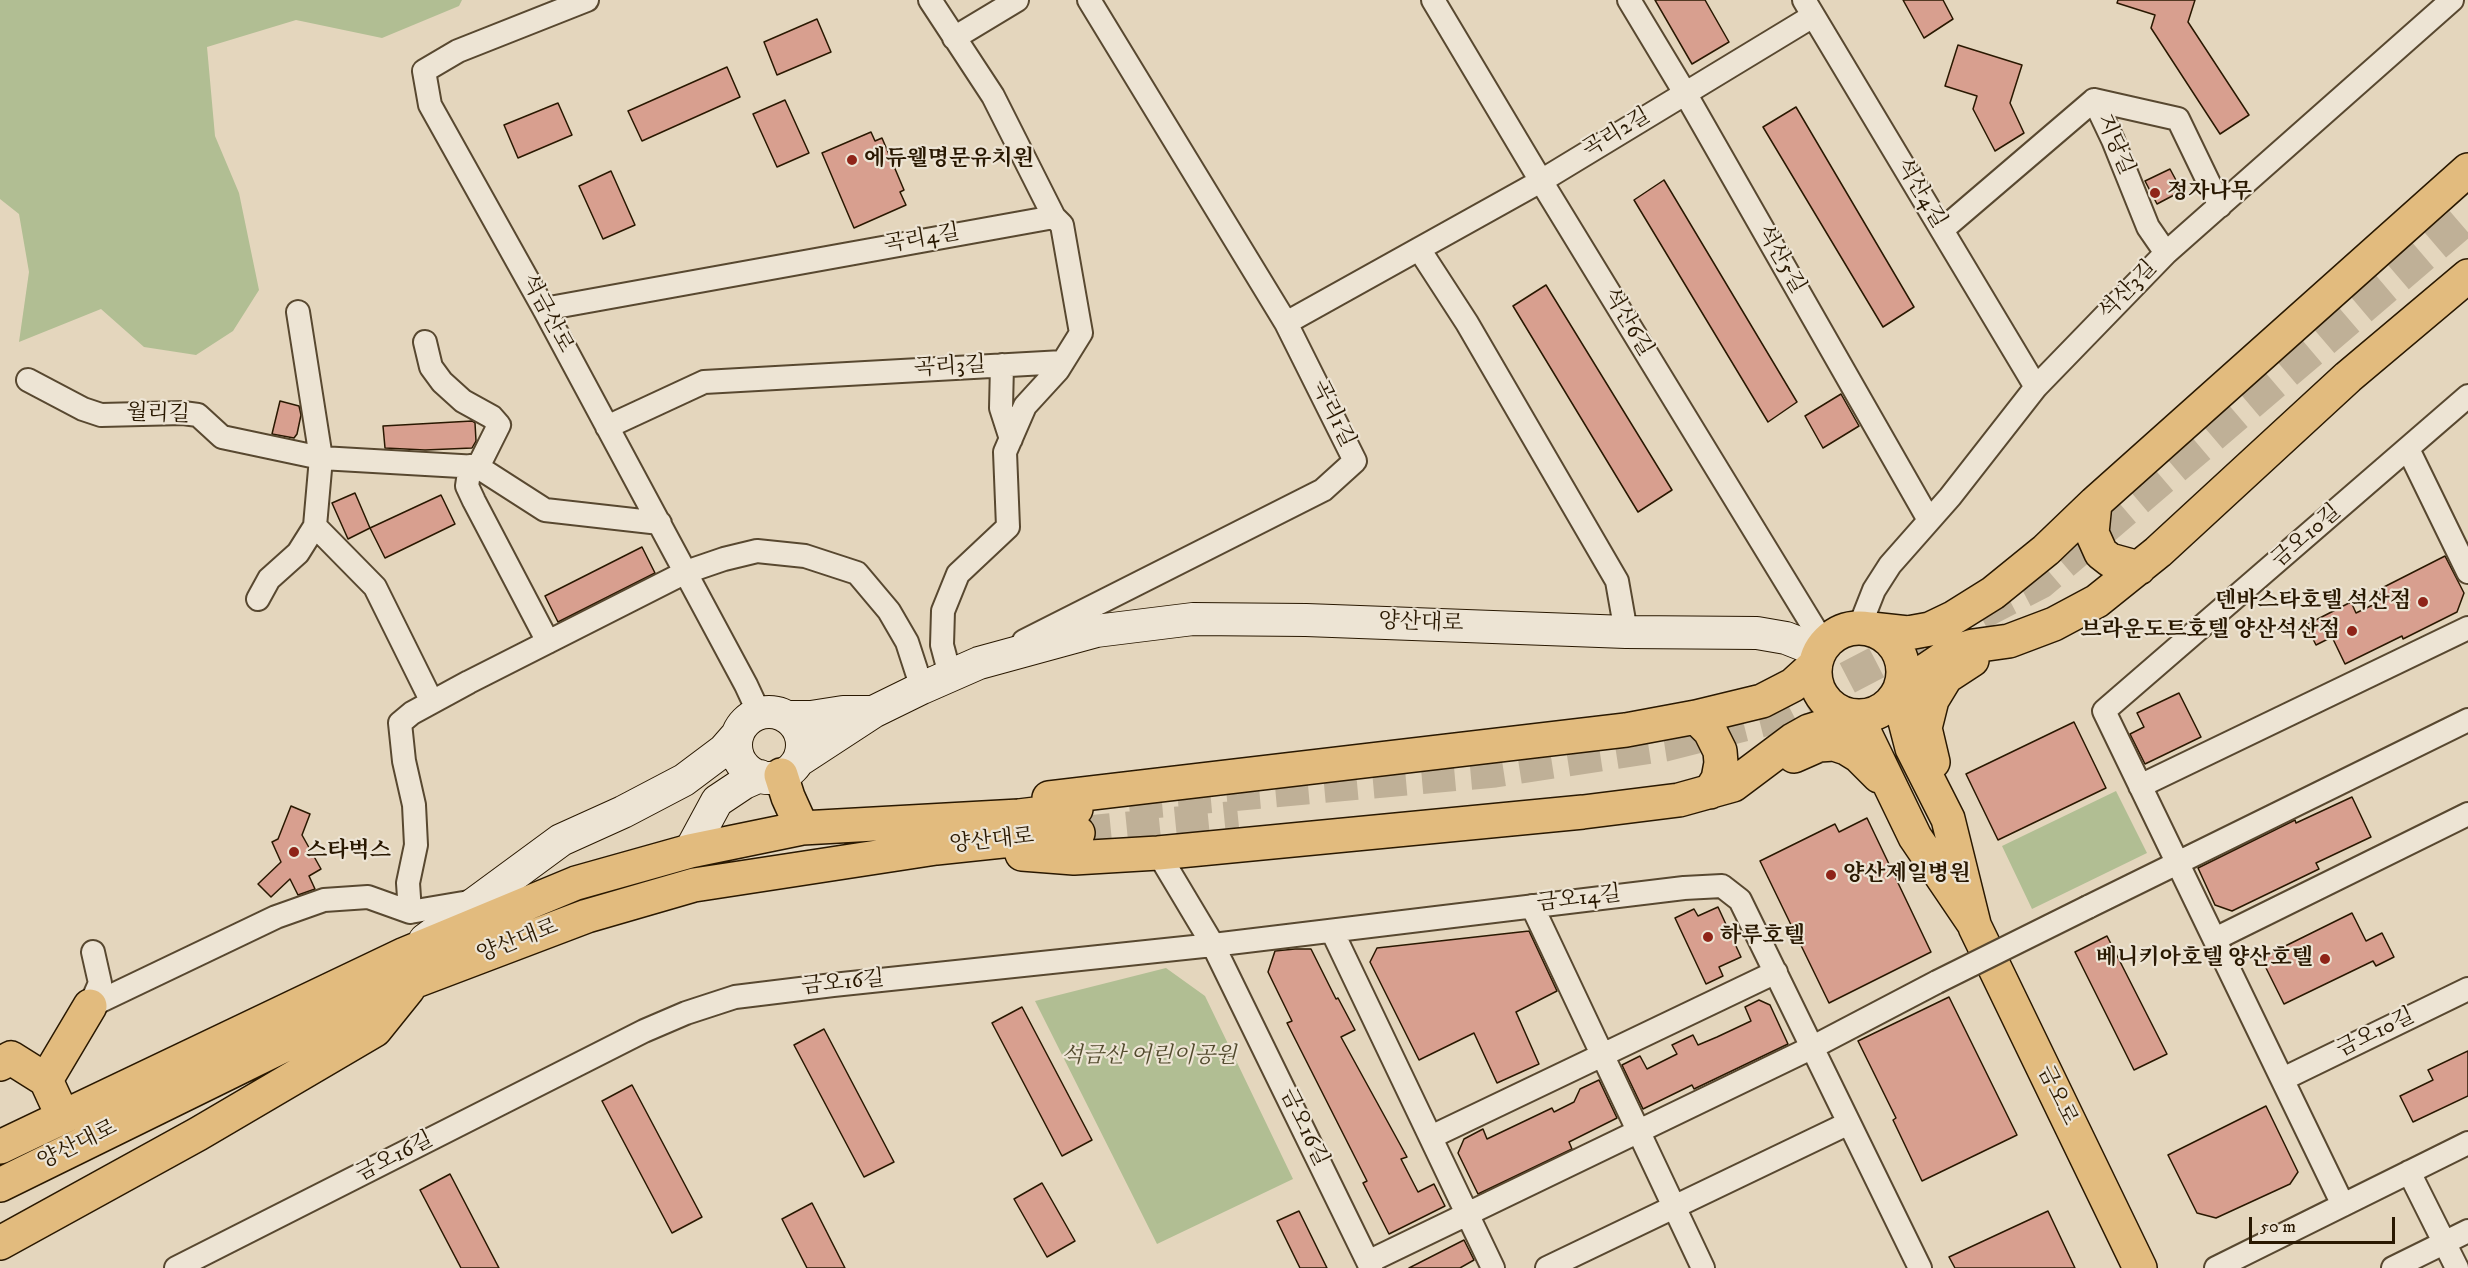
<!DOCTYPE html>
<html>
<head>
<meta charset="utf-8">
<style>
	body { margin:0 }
	#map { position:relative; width:2468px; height:1268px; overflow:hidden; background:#e4d6bd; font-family:"IM FELL DW Pica",serif }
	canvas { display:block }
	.scale { position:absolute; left:2249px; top:1217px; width:146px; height:27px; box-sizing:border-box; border:3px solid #291801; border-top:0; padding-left:8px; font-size:18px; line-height:21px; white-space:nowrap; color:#291801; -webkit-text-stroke:4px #ede4d4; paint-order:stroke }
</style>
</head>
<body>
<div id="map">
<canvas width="2468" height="1268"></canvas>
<div class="scale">50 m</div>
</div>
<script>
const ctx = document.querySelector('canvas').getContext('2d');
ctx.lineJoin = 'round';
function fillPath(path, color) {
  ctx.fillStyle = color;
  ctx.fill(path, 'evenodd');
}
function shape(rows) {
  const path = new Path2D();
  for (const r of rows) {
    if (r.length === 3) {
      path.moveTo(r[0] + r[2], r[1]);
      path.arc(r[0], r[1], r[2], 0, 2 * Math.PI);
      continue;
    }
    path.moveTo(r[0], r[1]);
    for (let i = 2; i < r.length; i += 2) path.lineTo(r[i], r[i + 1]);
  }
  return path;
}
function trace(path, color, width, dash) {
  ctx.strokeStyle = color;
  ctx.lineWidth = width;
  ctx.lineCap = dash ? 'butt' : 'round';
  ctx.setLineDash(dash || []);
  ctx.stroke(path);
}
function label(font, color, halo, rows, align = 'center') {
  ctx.font = font + ' "IM FELL DW Pica","Noto Serif KR",serif';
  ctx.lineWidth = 4.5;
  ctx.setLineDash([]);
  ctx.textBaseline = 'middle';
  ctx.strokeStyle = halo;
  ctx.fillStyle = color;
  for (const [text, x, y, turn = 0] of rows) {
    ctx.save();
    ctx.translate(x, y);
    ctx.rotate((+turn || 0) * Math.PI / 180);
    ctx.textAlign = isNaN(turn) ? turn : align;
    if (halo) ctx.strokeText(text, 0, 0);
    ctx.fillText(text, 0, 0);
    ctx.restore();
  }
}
const green = shape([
	[0,0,462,0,459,6,382,38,296,20,207,47,215,136,239,193,259,290,233,331,196,355,144,347,101,309,19,342,29,272,19,214,0,199],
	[2116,791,2147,853,2032,909,2002,846],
	[1166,968,1205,996,1293,1179,1157,1244,1035,1001]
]);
const building = shape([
	[1655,0,1705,0,1729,42,1692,64,1655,0],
	[1903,0,1943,0,1953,19,1924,38,1903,0],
	[2118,0,2195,0,2188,22,2249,115,2220,134,2151,28,2155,15,2117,3,2118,0],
	[817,19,831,52,777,75,764,42,817,19],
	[1958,45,2022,65,2010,103,2024,133,1995,151,1973,109,1977,96,1945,86,1958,45],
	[727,67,740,97,642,141,628,111,727,67],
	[785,100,809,153,777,167,753,114,785,100],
	[558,103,572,135,518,158,504,125,558,103],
	[1796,107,1914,307,1883,327,1763,127,1796,107],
	[871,132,875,141,882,138,904,190,900,192,906,205,854,228,822,153,871,132],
	[2170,169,2177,182,2171,185,2176,194,2157,204,2145,181,2170,169],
	[611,171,635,225,603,239,579,186,611,171],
	[1664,180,1797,402,1768,422,1634,200,1664,180],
	[1546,285,1672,490,1638,512,1513,306,1546,285],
	[1841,394,1859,426,1823,448,1805,416,1841,394],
	[280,401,299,406,301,415,297,434,294,438,272,434,280,401],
	[472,421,475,423,476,441,472,448,425,450,385,448,383,426,472,421],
	[355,493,370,528,348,539,332,503,355,493],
	[441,495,455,524,385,558,370,528,441,495],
	[642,547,655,573,558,622,545,596,642,547],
	[2445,556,2464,593,2457,612,2403,639,2402,636,2345,664,2332,637,2316,645,2306,625,2351,602,2356,613,2383,600,2378,590,2445,556],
	[2179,693,2201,737,2145,764,2130,734,2144,727,2137,713,2179,693],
	[2074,722,2106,788,1998,840,1966,774,2074,722],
	[2352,797,2371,837,2316,863,2319,869,2232,911,2215,905,2198,868,2295,820,2296,823,2352,797],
	[291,806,310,814,302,835,321,869,309,876,315,889,298,895,290,879,271,897,258,884,281,862,272,842,278,839,291,806],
	[1867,818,1931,952,1829,1003,1760,861,1835,824,1839,832,1867,818],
	[1718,907,1741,957,1719,967,1723,976,1706,984,1675,918,1694,909,1698,916,1718,907],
	[2352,913,2366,941,2382,933,2394,957,2376,966,2373,961,2284,1004,2261,958,2352,913],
	[1529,931,1557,991,1516,1012,1539,1064,1497,1083,1474,1033,1419,1060,1370,962,1377,948,1529,931],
	[2107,936,2167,1054,2134,1070,2075,952,2107,936],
	[1295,949,1311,949,1336,999,1338,998,1355,1030,1341,1037,1407,1157,1401,1159,1418,1192,1434,1184,1445,1206,1389,1234,1363,1183,1367,1181,1287,1023,1292,1021,1268,972,1275,951,1295,949],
	[1949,997,2017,1135,1922,1181,1893,1120,1896,1118,1858,1041,1949,997],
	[1759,1000,1770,1005,1788,1044,1694,1089,1692,1085,1643,1109,1622,1065,1640,1056,1647,1069,1677,1054,1672,1045,1693,1035,1698,1045,1717,1037,1751,1021,1745,1007,1759,1000],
	[1022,1007,1092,1140,1062,1156,992,1023,1022,1007],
	[824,1029,894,1162,864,1177,794,1045,824,1029],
	[2468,1051,2468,1096,2413,1122,2400,1096,2433,1080,2428,1070,2468,1051],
	[1599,1080,1617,1118,1569,1142,1572,1149,1478,1194,1458,1153,1464,1139,1483,1129,1487,1139,1552,1108,1554,1112,1574,1102,1580,1089,1599,1080],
	[632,1085,702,1217,672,1233,602,1101,632,1085],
	[2266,1106,2298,1172,2290,1184,2216,1218,2197,1213,2168,1155,2266,1106],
	[450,1174,499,1268,461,1268,420,1190,450,1174],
	[1042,1183,1075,1241,1047,1257,1014,1199,1042,1183],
	[812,1203,845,1268,807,1268,782,1219,812,1203],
	[1299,1211,1327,1268,1300,1268,1277,1221,1299,1211],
	[2048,1211,2075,1268,1955,1268,1949,1257,2048,1211],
	[1464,1240,1474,1260,1460,1268,1409,1268,1464,1240]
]);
const primaryTunnel = shape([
	[1129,804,1495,771,1665,745,1768,719,1901,650,1964,622,2041,582,2468,217],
	[1078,833,1238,817]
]);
const street = shape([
	[587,0,458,51,424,71,430,105,544,309,746,685,759,713],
	[930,0,993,96,1054,217,1062,225,1081,333,1058,370,1025,406,1005,452,1008,527,958,574,943,611,942,645,950,675],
	[1433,0,1541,181,1824,644],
	[1629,0,1685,93,1929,520],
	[1804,0,2036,387],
	[954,38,1017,0],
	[2094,100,2178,119,2220,206],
	[2094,100,2113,140,2148,227,2166,253],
	[1942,230,2094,100],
	[1419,249,1467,323,1617,581,1626,632],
	[544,309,1054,217],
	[1286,323,1541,181,1813,16],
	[425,342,431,367,442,382,463,401,492,417,499,425,478,467],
	[1002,365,1001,408,1011,439],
	[28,380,83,409,101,415,183,413,198,415,222,437,321,458,478,467,545,510,660,523],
	[607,427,704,382,1063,362],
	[2408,449,2468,572],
	[470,466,467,486,474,501,548,642],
	[315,526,375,587,432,702],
	[258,599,269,579,298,553,315,526,321,458,298,312],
	[1859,628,1874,590,1890,565,1950,497,2036,387,2166,253,2452,0],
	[1024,641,1323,490,1355,461,1286,323,1089,0],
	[2140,786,2468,628],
	[1158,853,1213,945,1371,1268],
	[1532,906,1703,1268],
	[2088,907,2468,720],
	[410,912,408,883,416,845,414,805,404,761,400,723,412,713,469,682,686,572,724,559,757,551,805,556,857,573,889,611,907,642,922,688],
	[1332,931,1493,1268],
	[2215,939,2468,814],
	[90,1006,276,917,324,900,368,897,410,912,475,901],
	[90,1006,100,983,93,952],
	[2283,1079,2468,989],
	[1431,1137,1776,972],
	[2409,1172,2457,1268],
	[2343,1205,2104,711,2468,396],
	[1368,1262,1813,1047,1937,982],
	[176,1268,644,1031,686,1013,735,997,833,985,1213,945,1684,888,1722,886,1740,900,1920,1268],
	[1547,1268,1849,1123],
	[2216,1268,2468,1143],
	[2393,1268,2468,1231]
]);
const secondary = shape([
	[769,745,33],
	[786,717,811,717,843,712,872,712],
	[798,761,873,712,922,688,979,663,1096,631,1193,619,1306,620,1626,632,1757,633,1786,638,1819,651],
	[690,851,717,801,744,783,760,776],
	[425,940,561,840,623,812,684,780,724,750,738,734]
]);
const primary = shape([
	[2095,503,2092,533,2101,553,2110,560,2139,568],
	[1859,672,44],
	[1871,629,1908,633,1930,629,1953,618,1993,593,2046,550,2095,503,2468,170],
	[1901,687,1953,652,1973,646,2009,641,2054,624,2097,601,2158,552,2348,377,2468,276],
	[1696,717,1710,731,1720,751,1721,763,1718,779,1710,792],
	[1857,717,1915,837,1974,924,1948,819,1912,748,1898,694],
	[1794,756,1819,745,1834,744,1846,748,1859,756,1879,776],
	[1933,762,1925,728,1932,700,1946,677,1972,660],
	[781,775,788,797,802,828],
	[1049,798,1626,730,1696,717,1762,701,1793,685,1815,665],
	[1022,854,1074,858,1158,853,1583,812,1679,800,1733,785,1793,740,1809,731,1854,717],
	[1975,927,2140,1268],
	[0,1064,11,1058,46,1080,63,1117],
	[46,1080,90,1006],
	[0,1147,405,954,576,883,690,851,802,828,1019,816,1076,809],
	[0,1185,413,982,587,916,694,885,936,848,1078,833],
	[0,1243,198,1134,375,1030,408,989]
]);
const streetBridge = shape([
	[1937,982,2088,907]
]);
const markers = [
	[852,160,6,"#8f2418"],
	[2155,193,6,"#8f2418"],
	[2423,602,6,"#8f2418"],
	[2352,631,6,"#8f2418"],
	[294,852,6,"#8f2418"],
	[1831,875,6,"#8f2418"],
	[1708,937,6,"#8f2418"],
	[2325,959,6,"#8f2418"]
];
const streetNames = [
	["곡리2길",1617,134,-31],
	["지당길",2114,145,67],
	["석산4길",1920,194,59],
	["곡리4길",922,240,-10],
	["석산5길",1780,260,60],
	["석산3길",2129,291,-46],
	["석금산로",546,314,62],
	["석산6길",1627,323,59],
	["곡리3길",950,368,-3],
	["곡리1길",1332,414,64],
	["월리길",158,415,2],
	["금오10길",2307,537,-41],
	["양산대로",1421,624,2],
	["양산대로",992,842,-6],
	["금오14길",1579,900,-7],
	["양산대로",518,942,-21],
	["금오16길",843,984,-6],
	["금오10길",2376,1034,-26],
	["금오로",2056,1096,64],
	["금오16길",1303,1128,64],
	["양산대로",78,1146,-26],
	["금오16길",395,1158,-27]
];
const poiNames = [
	["에듀웰명문유치원",864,160],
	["정자나무",2167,193],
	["덴바스타호텔 석산점",2411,602,"right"],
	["브라운도트호텔 양산석산점",2340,631,"right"],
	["스타벅스",306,852],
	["양산제일병원",1843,875],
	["하루호텔",1720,937],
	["베니키아호텔 양산호텔",2313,959,"right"]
];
const parkNames = [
	["석금산 어린이공원",1149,1057]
];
fillPath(green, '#b1be93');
fillPath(building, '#d89f8f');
trace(building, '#291801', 1.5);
trace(primaryTunnel, '#bfb097', 33, [33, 16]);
trace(street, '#584830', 26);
trace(secondary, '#291801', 34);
trace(primary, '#291801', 36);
trace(street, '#ede4d4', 22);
trace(secondary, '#ede4d4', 32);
trace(primary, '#e2bb7e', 33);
trace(streetBridge, '#584830', 26, []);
trace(streetBridge, '#ede4d4', 22);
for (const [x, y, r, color] of markers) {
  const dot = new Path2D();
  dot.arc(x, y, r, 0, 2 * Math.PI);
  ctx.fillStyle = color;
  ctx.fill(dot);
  trace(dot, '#ede4d4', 2);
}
label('22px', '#291801', '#ede4d4', streetNames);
label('bold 22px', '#291801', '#ede4d4', poiNames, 'left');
label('italic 22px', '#524a2d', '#ede4d4', parkNames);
</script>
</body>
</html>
